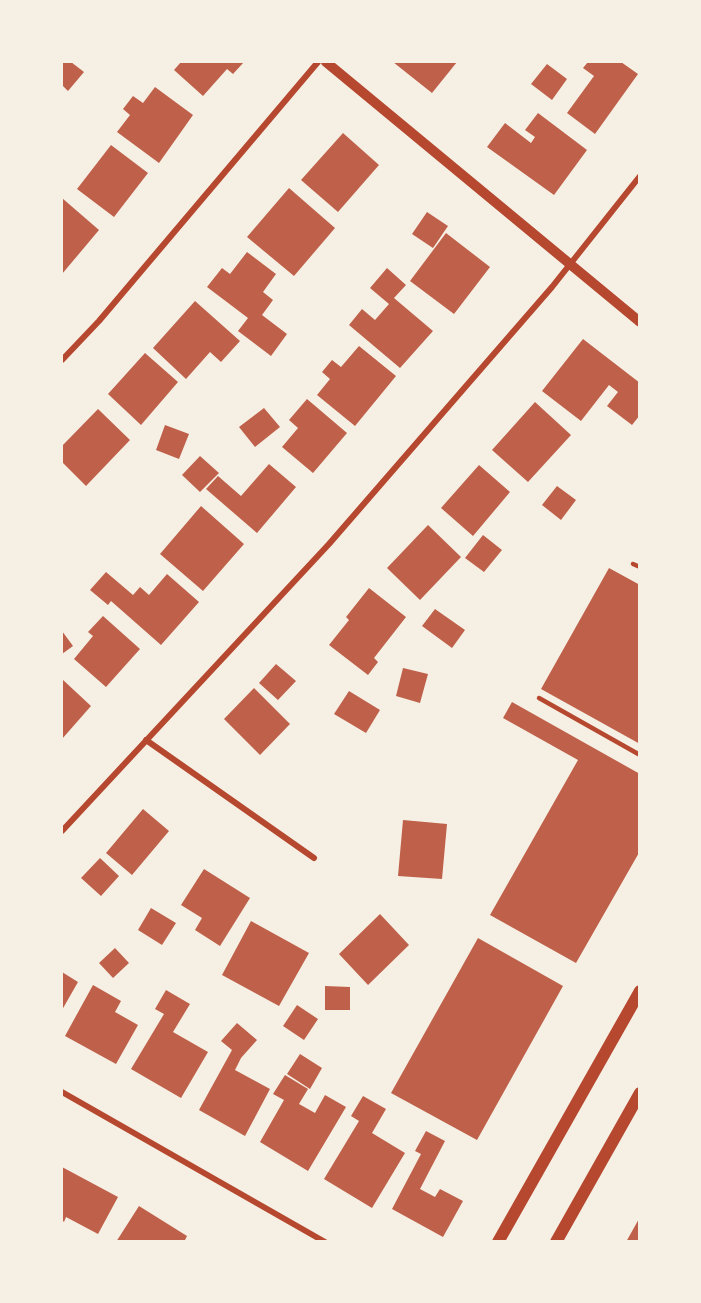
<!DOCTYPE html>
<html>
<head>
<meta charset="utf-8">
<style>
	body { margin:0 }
	#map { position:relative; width:701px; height:1303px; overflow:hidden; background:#f6efe4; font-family:"Work Sans",sans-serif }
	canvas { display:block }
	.frame { position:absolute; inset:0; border:63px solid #f6efe4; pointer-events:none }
</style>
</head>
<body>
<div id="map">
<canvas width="701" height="1303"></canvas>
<div class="frame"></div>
</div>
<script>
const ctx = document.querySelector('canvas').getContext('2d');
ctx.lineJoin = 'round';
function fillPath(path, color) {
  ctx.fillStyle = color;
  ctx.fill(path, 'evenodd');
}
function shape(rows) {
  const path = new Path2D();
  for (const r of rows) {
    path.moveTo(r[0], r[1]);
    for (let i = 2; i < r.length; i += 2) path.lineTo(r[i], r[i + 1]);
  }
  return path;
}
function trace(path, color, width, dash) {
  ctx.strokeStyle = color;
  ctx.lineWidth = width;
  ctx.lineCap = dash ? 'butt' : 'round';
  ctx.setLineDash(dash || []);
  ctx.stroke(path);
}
const building = shape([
	[62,62,71,62,84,72,68,91,62,85],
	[181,62,244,62,233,74,227,69,203,96,174,70],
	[393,62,457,62,432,93],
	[588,62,621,62,638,74,595,134,567,113,594,76,583,68],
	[547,64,567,79,552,100,531,84],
	[155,87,193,115,159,163,117,132,130,115,123,109,133,96,143,103],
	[538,113,587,150,554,195,487,147,505,123,531,143,535,137,525,130],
	[343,133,379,165,338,212,301,180],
	[111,145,148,173,114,217,77,189],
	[289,188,335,228,294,276,247,237],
	[62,198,99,230,62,274],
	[427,212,448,226,433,248,412,234],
	[446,233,490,267,454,314,410,281],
	[247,252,276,274,263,292,273,300,262,315,287,334,271,356,238,331,248,318,207,287,222,268,230,274],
	[387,268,406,285,394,298,433,331,400,368,349,325,362,309,375,320,389,304,370,288],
	[195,301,240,341,221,362,210,352,186,379,153,348],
	[583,339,640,383,640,415,632,425,607,406,618,392,609,385,581,421,542,391],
	[359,346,396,376,355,426,317,395,330,379,322,372,332,360,341,367],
	[145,353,178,382,141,425,108,394],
	[307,399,347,433,313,473,282,447,298,428,289,420],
	[535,402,571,435,528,482,492,450],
	[264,408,280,427,255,447,239,427],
	[98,409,130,440,86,486,62,462,62,446],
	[165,425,189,434,179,459,156,450],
	[200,456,219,473,200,492,182,475],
	[269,464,296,487,257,533,206,489,218,476,241,496],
	[479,465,510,492,473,536,441,508],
	[557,486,576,500,561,520,542,505],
	[201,506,244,544,203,591,160,554],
	[428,525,461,557,420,600,387,568],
	[483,535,502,550,484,572,465,558],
	[609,568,640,585,640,744,541,689],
	[106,572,133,595,140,587,149,595,167,574,199,602,161,645,111,601,108,605,90,590],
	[369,588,406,617,374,658,378,662,368,675,329,645,349,620,346,617],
	[435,609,465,630,452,648,422,626],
	[103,616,140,649,106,687,74,659,93,636,88,632],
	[62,631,73,646,62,654],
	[276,664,296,681,278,700,259,683],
	[403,668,428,674,420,703,396,696],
	[62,679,91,706,62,739],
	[254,688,290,724,260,755,224,719],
	[349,691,380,710,366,733,334,714],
	[512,702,640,774,640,851,576,963,490,915,578,760,503,718],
	[143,809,169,831,132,875,106,853],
	[403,820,447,824,442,879,398,876],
	[100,858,119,876,101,896,81,878],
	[204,869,250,898,220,946,195,930,202,918,181,905],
	[151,908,176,923,162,945,138,930],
	[380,914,409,945,368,985,339,954],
	[251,921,309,953,279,1006,222,975],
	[478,938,563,986,477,1140,391,1093],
	[115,948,129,963,113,978,99,963],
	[62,972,78,982,62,1010],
	[93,985,121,1001,115,1012,138,1025,116,1064,65,1036],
	[325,986,350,987,350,1010,325,1010],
	[166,990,190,1004,173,1032,208,1052,181,1098,131,1069,164,1014,155,1009],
	[297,1005,318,1019,304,1040,283,1026],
	[237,1023,257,1040,241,1058,235,1070,270,1089,245,1136,199,1110,232,1050,221,1041],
	[300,1054,322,1068,310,1089,287,1074],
	[285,1075,308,1089,299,1104,315,1113,325,1095,346,1107,308,1171,260,1142,284,1100,273,1094],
	[363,1096,386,1109,372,1133,405,1153,372,1208,324,1179,359,1121,351,1116],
	[426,1131,445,1141,420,1189,435,1197,440,1189,463,1201,443,1237,392,1209,421,1154,415,1151],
	[62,1167,118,1197,98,1234,66,1217,64,1222,62,1220],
	[139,1206,187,1236,184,1242,116,1242],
	[640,1217,640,1242,626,1242]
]);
const service = shape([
	[633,564,640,567],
	[539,698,640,755]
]);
const minor = shape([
	[62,360,99,321,318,62],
	[146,740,314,858],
	[62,831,329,544,552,287,640,176],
	[62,1092,325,1242]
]);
const tertiary = shape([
	[326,62,640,322]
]);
const secondary = shape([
	[498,1242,640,991],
	[556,1242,640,1093]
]);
fillPath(building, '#bf614a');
trace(service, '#b5482f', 4.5);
trace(minor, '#b5482f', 6);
trace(tertiary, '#b5482f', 10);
trace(secondary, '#b5482f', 12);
</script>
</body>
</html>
